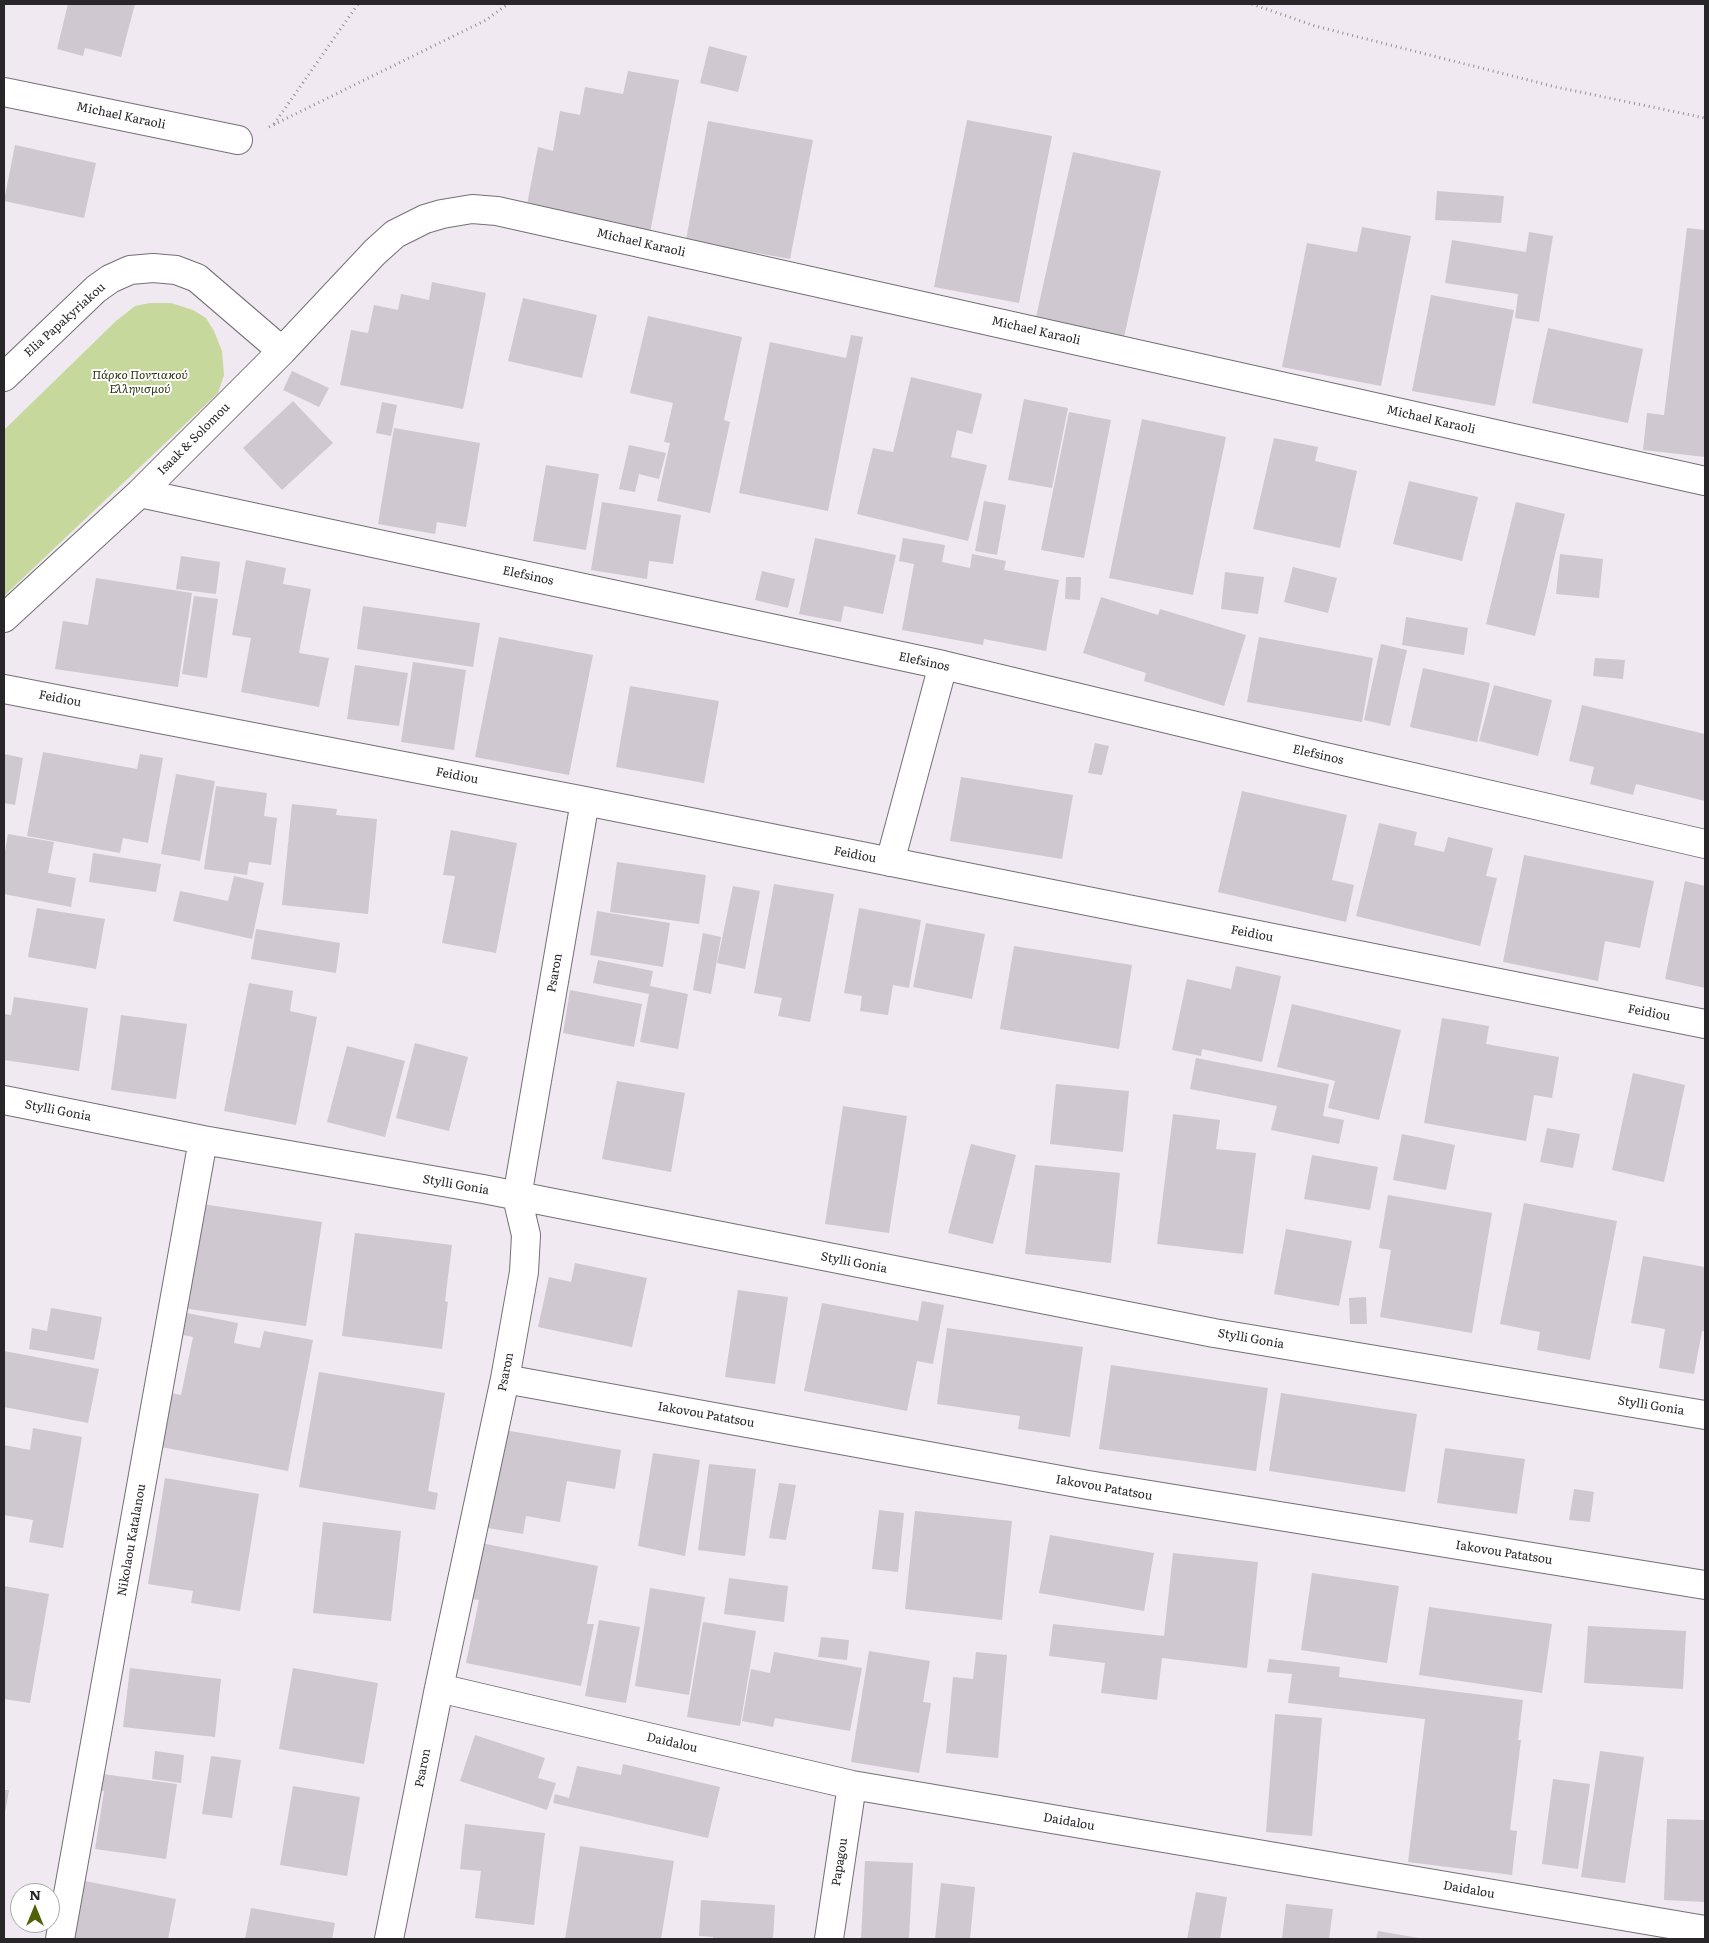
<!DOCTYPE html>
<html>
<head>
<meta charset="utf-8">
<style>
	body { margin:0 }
	#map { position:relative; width:1709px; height:1943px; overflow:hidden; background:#f0e9f1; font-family:Literata,serif }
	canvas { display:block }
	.frame { position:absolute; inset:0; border:5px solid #292629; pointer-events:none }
	.north { position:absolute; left:10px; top:1883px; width:50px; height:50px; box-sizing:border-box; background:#fff; border:1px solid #a9a8a9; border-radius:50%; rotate:0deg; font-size:14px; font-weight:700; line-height:20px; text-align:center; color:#292629 }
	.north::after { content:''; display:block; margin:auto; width:18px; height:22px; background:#506209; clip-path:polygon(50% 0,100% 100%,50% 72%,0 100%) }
</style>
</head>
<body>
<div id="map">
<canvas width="1709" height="1943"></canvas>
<div class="frame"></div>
<div class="north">N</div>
</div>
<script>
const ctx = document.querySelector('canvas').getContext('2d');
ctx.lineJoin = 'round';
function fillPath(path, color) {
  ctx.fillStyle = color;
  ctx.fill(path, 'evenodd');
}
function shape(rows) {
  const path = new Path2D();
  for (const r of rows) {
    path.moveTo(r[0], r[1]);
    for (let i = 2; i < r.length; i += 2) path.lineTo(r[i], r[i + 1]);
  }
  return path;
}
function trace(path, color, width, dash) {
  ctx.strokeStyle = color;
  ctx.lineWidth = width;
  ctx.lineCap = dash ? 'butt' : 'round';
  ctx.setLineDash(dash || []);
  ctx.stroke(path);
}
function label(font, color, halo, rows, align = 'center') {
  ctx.font = font + ' Literata,serif';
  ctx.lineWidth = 4;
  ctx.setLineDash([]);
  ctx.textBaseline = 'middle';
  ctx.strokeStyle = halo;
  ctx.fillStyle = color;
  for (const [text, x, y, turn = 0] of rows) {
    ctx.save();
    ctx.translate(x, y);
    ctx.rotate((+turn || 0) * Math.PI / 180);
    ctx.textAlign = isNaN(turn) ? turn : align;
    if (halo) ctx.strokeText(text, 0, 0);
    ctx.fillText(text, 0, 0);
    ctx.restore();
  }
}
const green = shape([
	[150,303,171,303,193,310,206,318,214,331,222,351,224,375,218,393,4,596,4,430,116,321,135,306]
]);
const building = shape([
	[68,4,135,4,121,57,85,48,83,56,57,49],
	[709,46,747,56,738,92,700,83],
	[628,71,679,80,650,233,526,210,538,147,553,151,560,111,580,115,585,87,623,94],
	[967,120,1052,136,1019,303,934,287],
	[708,121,813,140,790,259,686,240],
	[15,145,96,163,84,218,4,201],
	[1073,152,1161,171,1124,337,1036,317],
	[1437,191,1504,196,1501,223,1435,220],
	[1362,227,1411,236,1381,386,1282,367,1307,243,1357,252],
	[1687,228,1705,230,1705,457,1643,450,1647,413,1664,415],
	[1529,232,1553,236,1539,322,1515,318,1518,294,1445,283,1452,240,1526,252],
	[432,282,486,293,463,409,340,385,351,330,368,333,374,305,398,310,401,294,429,300],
	[1431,295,1514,310,1495,406,1412,391],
	[523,298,597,315,582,378,508,361],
	[648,316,742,337,724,420,730,422,710,513,657,501,670,443,664,442,673,403,630,393],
	[1548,328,1643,349,1628,423,1532,403],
	[851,335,863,337,828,511,739,493,770,342,846,358],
	[292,371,329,388,319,407,283,390],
	[911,377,982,394,972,434,957,430,951,457,987,465,968,541,857,514,873,448,893,452],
	[1024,399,1068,408,1052,488,1008,480],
	[293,401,333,443,282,490,243,448],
	[382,402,397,405,391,436,376,433],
	[1069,412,1111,420,1084,558,1041,550],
	[1142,419,1226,437,1193,595,1109,578],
	[394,428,480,443,466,527,437,522,435,534,378,524],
	[1274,438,1318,447,1315,461,1357,471,1340,548,1253,529],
	[629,445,666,453,659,479,639,474,635,492,619,489],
	[546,465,599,474,586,550,533,541],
	[1409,481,1478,497,1462,561,1393,544],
	[984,501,1006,505,997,555,975,551],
	[602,502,681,515,673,564,649,561,647,579,591,570],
	[1516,502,1565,514,1535,636,1486,624],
	[815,538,896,555,883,614,844,606,841,622,799,614],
	[903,538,945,545,942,562,970,568,972,554,1006,561,1004,570,1059,580,1046,651,984,639,983,645,902,630,914,564,899,561],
	[1560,554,1603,559,1599,598,1556,594],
	[181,556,220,562,216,594,176,589],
	[246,560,286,568,283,584,311,589,299,653,329,658,319,707,241,692,251,638,232,635],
	[1293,567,1337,578,1328,613,1284,602],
	[762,571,795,579,788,608,755,600],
	[1225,572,1264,577,1258,614,1221,609],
	[1066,577,1081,577,1080,600,1065,599],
	[96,578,192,593,178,687,55,669,63,621,88,625],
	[194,596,218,599,207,678,182,674],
	[1101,597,1158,615,1160,609,1246,635,1224,706,1144,681,1146,673,1083,653],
	[363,606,480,623,473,667,357,649],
	[1406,617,1468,628,1464,655,1402,645],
	[499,637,593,655,569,775,475,757],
	[1259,637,1373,658,1362,722,1247,702],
	[1381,644,1407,650,1390,726,1364,720],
	[1595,658,1625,660,1623,679,1593,676],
	[413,662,466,670,454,750,401,742],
	[355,665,408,673,399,726,347,719],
	[1423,668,1490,683,1477,742,1410,727],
	[1494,685,1552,700,1538,756,1479,741],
	[630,686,719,701,704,783,616,767],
	[1582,705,1705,734,1705,801,1636,784,1633,795,1590,784,1594,767,1569,761],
	[1095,743,1109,746,1102,775,1088,773],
	[43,752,137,769,140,754,163,758,148,843,123,838,120,853,27,836],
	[4,754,23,758,15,805,4,803],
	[176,774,215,781,200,861,161,854],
	[961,777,1073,795,1062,859,950,841],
	[216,786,267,793,264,816,277,818,271,865,249,862,247,875,204,869],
	[1242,791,1347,815,1332,880,1354,885,1346,922,1218,892],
	[292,804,337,809,336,815,377,819,368,914,282,905],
	[1379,823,1417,832,1414,845,1444,852,1448,837,1493,848,1486,876,1497,878,1480,946,1356,916],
	[451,830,517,843,496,953,442,943,455,876,443,875],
	[8,834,54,842,48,873,76,878,71,907,4,894,4,857],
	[93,853,161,864,156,892,89,882],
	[1524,855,1654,881,1640,948,1605,941,1598,981,1503,962],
	[617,862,706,875,699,924,610,912],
	[234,876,264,883,252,939,173,921,180,891,228,901],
	[1685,881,1705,886,1705,988,1665,979],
	[774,884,834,894,810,1022,778,1016,782,998,754,993],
	[733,886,760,891,745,969,717,963],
	[37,908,105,919,96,969,28,957],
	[859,908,921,920,909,988,893,985,888,1015,860,1011,862,996,844,993],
	[597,911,670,923,663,967,590,955],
	[926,923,985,934,972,999,913,987],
	[256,929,340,943,336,973,251,959],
	[703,933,721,937,711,994,693,990],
	[1014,946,1132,965,1119,1049,1000,1029],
	[598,960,653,971,650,986,688,994,678,1049,640,1042,649,994,593,983],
	[1236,966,1281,976,1262,1062,1202,1049,1201,1056,1172,1050,1187,979,1231,989],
	[249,983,293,991,290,1011,317,1017,296,1125,224,1111],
	[570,990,642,1004,634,1047,563,1033],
	[14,997,88,1008,79,1071,4,1060,4,1014,11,1015],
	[1292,1004,1401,1030,1379,1120,1328,1108,1335,1081,1277,1067],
	[121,1015,187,1024,176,1099,111,1090],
	[1442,1018,1489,1026,1486,1044,1559,1057,1552,1098,1534,1095,1526,1141,1424,1123],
	[415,1043,468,1057,449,1131,396,1118],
	[347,1046,405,1061,385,1137,327,1122],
	[1196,1058,1329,1084,1323,1116,1344,1120,1339,1144,1271,1130,1277,1106,1190,1089],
	[1633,1073,1685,1085,1664,1182,1612,1170],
	[617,1081,685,1093,671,1172,602,1159],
	[1056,1084,1129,1091,1123,1152,1050,1144],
	[843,1106,907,1116,889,1233,825,1224],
	[1173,1114,1220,1120,1216,1149,1256,1153,1243,1254,1157,1244],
	[1547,1128,1580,1134,1573,1168,1540,1162],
	[1402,1134,1455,1145,1446,1190,1393,1180],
	[971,1144,1016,1155,993,1244,948,1233],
	[1312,1155,1378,1167,1370,1210,1304,1199],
	[1035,1165,1120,1173,1111,1263,1025,1254],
	[1388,1195,1492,1213,1472,1333,1380,1317,1391,1250,1379,1248],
	[1524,1203,1617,1221,1590,1360,1537,1350,1540,1332,1500,1324],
	[202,1204,322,1222,306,1326,182,1308],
	[1286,1229,1352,1241,1339,1306,1274,1294],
	[355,1233,452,1245,445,1301,448,1302,442,1349,342,1336],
	[1643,1256,1705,1267,1705,1331,1702,1331,1694,1374,1659,1368,1665,1329,1631,1323],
	[575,1263,647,1278,632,1347,538,1327,549,1277,571,1282],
	[738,1290,788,1297,775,1384,725,1377],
	[1366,1297,1367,1324,1350,1324,1349,1298],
	[922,1301,944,1305,933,1364,917,1361,907,1411,804,1391,822,1303,918,1321],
	[51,1308,102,1317,94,1360,29,1349,32,1328,47,1331],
	[182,1312,238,1323,234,1343,260,1348,264,1331,313,1340,288,1471,161,1447,171,1393,181,1395,193,1337,178,1334],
	[947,1328,1083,1347,1070,1437,1018,1429,1020,1416,937,1404],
	[4,1351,99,1369,88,1423,4,1407],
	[1111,1365,1268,1388,1256,1471,1099,1449],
	[319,1372,445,1393,428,1491,438,1493,435,1510,299,1487],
	[1281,1393,1417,1414,1405,1492,1269,1471],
	[33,1428,82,1437,63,1548,29,1542,33,1520,4,1515,4,1445,30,1450],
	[504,1430,621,1450,615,1489,567,1481,560,1522,526,1516,523,1534,488,1528],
	[1445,1448,1525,1459,1517,1514,1437,1503],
	[653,1453,700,1460,685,1556,638,1546],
	[709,1464,756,1469,745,1556,698,1550],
	[165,1478,259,1494,240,1611,191,1603,193,1591,148,1584],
	[779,1483,796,1485,786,1540,769,1538],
	[1574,1489,1594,1492,1590,1522,1569,1520],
	[879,1510,904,1513,898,1572,872,1569],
	[915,1511,1012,1521,1002,1620,905,1609],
	[323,1522,401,1531,391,1621,313,1613],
	[1050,1535,1154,1553,1144,1611,1039,1593],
	[481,1543,598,1566,587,1624,594,1624,581,1686,466,1663,479,1600,470,1599],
	[1173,1553,1258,1562,1247,1668,1162,1658,1157,1700,1101,1693,1105,1663,1049,1656,1053,1624,1164,1636],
	[1312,1573,1399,1586,1387,1663,1301,1650],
	[729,1578,788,1586,784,1622,724,1614],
	[4,1586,49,1594,30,1703,4,1699],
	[650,1588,705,1597,689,1695,635,1686],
	[1429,1607,1552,1624,1542,1693,1419,1675],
	[599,1620,640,1627,626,1703,585,1696],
	[703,1622,756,1631,740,1726,687,1717],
	[1588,1626,1686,1631,1683,1689,1584,1683],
	[821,1637,849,1640,847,1660,818,1657],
	[869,1651,930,1661,923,1702,931,1703,919,1773,851,1762],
	[774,1652,862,1668,850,1731,775,1718,773,1727,742,1721,751,1669,770,1673],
	[976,1652,1007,1655,998,1758,946,1753,953,1677,973,1679],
	[1269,1659,1340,1667,1339,1677,1523,1700,1518,1740,1521,1740,1510,1830,1517,1831,1512,1875,1408,1862,1425,1719,1288,1703,1292,1674,1267,1672],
	[130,1668,221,1679,215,1737,123,1727],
	[293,1668,378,1683,364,1764,279,1749],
	[1275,1714,1322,1718,1312,1836,1266,1832],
	[475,1735,545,1758,538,1778,556,1783,547,1810,460,1781],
	[155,1751,184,1755,181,1783,152,1779],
	[1600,1751,1644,1757,1625,1883,1581,1877],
	[211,1756,241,1760,232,1818,202,1814],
	[623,1764,720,1787,708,1838,553,1803,555,1794,569,1798,577,1766,621,1775],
	[95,1773,177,1784,166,1859,95,1849,104,1791,92,1790],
	[1553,1779,1590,1784,1578,1869,1542,1864],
	[293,1786,360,1797,347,1876,280,1865],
	[4,1790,9,1790,5,1813,4,1813],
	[1667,1819,1705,1820,1705,1902,1664,1900],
	[465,1824,545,1833,534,1925,475,1918,481,1871,460,1869],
	[580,1846,674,1861,661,1939,565,1939],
	[865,1861,913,1863,909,1939,861,1939],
	[85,1881,176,1899,168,1939,74,1939],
	[941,1883,975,1887,970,1939,935,1939],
	[1196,1892,1227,1897,1220,1939,1187,1939],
	[701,1900,775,1905,773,1939,713,1939,713,1937,699,1936],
	[1286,1904,1333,1909,1329,1939,1282,1939],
	[251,1908,335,1923,332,1939,245,1939],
	[1378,1931,1419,1938,1419,1939,1376,1939]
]);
const path = shape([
	[1252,4,1315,26,1556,87,1705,118],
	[274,124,358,4],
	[269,127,486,20,508,4]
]);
const minor = shape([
	[4,92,238,140],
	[4,377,96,289,110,279,130,270,153,268,176,270,197,278,282,351],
	[140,493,943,665,1317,755,1705,844],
	[4,618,140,493,282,351,375,252,395,234,425,219,442,214,472,209,497,211,1705,481],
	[4,689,585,801,1705,1024],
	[890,862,943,665],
	[4,1100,203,1140,483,1189,1214,1333,1705,1415],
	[505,1379,1088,1485,1705,1585],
	[439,1688,852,1785,1705,1930],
	[60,1939,203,1140],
	[389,1939,439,1688,505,1379,524,1272,526,1235,517,1197,585,801],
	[829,1939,852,1785]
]);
const streetNames = [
	["Michael Karaoli",121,116,12],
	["Michael Karaoli",641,243,13],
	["Elia Papakyriakou",65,320,-42],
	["Michael Karaoli",1036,331,13],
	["Michael Karaoli",1431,420,13],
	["Isaak & Solomou",194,439,-45],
	["Elefsinos",528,576,12],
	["Elefsinos",924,662,12],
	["Feidiou",60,699,11],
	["Elefsinos",1318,755,13],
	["Feidiou",457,776,11],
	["Feidiou",855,855,11],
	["Feidiou",1252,934,11],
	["Psaron",555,973,-80],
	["Feidiou",1649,1013,11],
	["Stylli Gonia",58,1111,11],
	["Stylli Gonia",456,1185,10],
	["Stylli Gonia",854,1263,11],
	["Stylli Gonia",1251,1339,10],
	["Psaron",506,1372,-79],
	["Stylli Gonia",1651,1406,9],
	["Iakovou Patatsou",706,1415,10],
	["Iakovou Patatsou",1104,1488,10],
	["Nikolaou Katalanou",132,1540,-80],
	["Iakovou Patatsou",1504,1553,9],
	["Daidalou",672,1743,13],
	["Psaron",423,1768,-79],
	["Daidalou",1069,1822,10],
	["Papagou",840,1862,-81],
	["Daidalou",1469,1890,10]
];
const parkNames = [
	["Πάρκο Ποντιακού",140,375],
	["Ελληνισμού",140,389]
];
fillPath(green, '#c6d89b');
fillPath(building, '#cfc8d0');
trace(minor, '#756f76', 30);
trace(path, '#959096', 3, [1, 4]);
trace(minor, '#fff', 28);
label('12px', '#292629', '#fff', streetNames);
label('italic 12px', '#2d3611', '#fff', parkNames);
</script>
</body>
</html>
